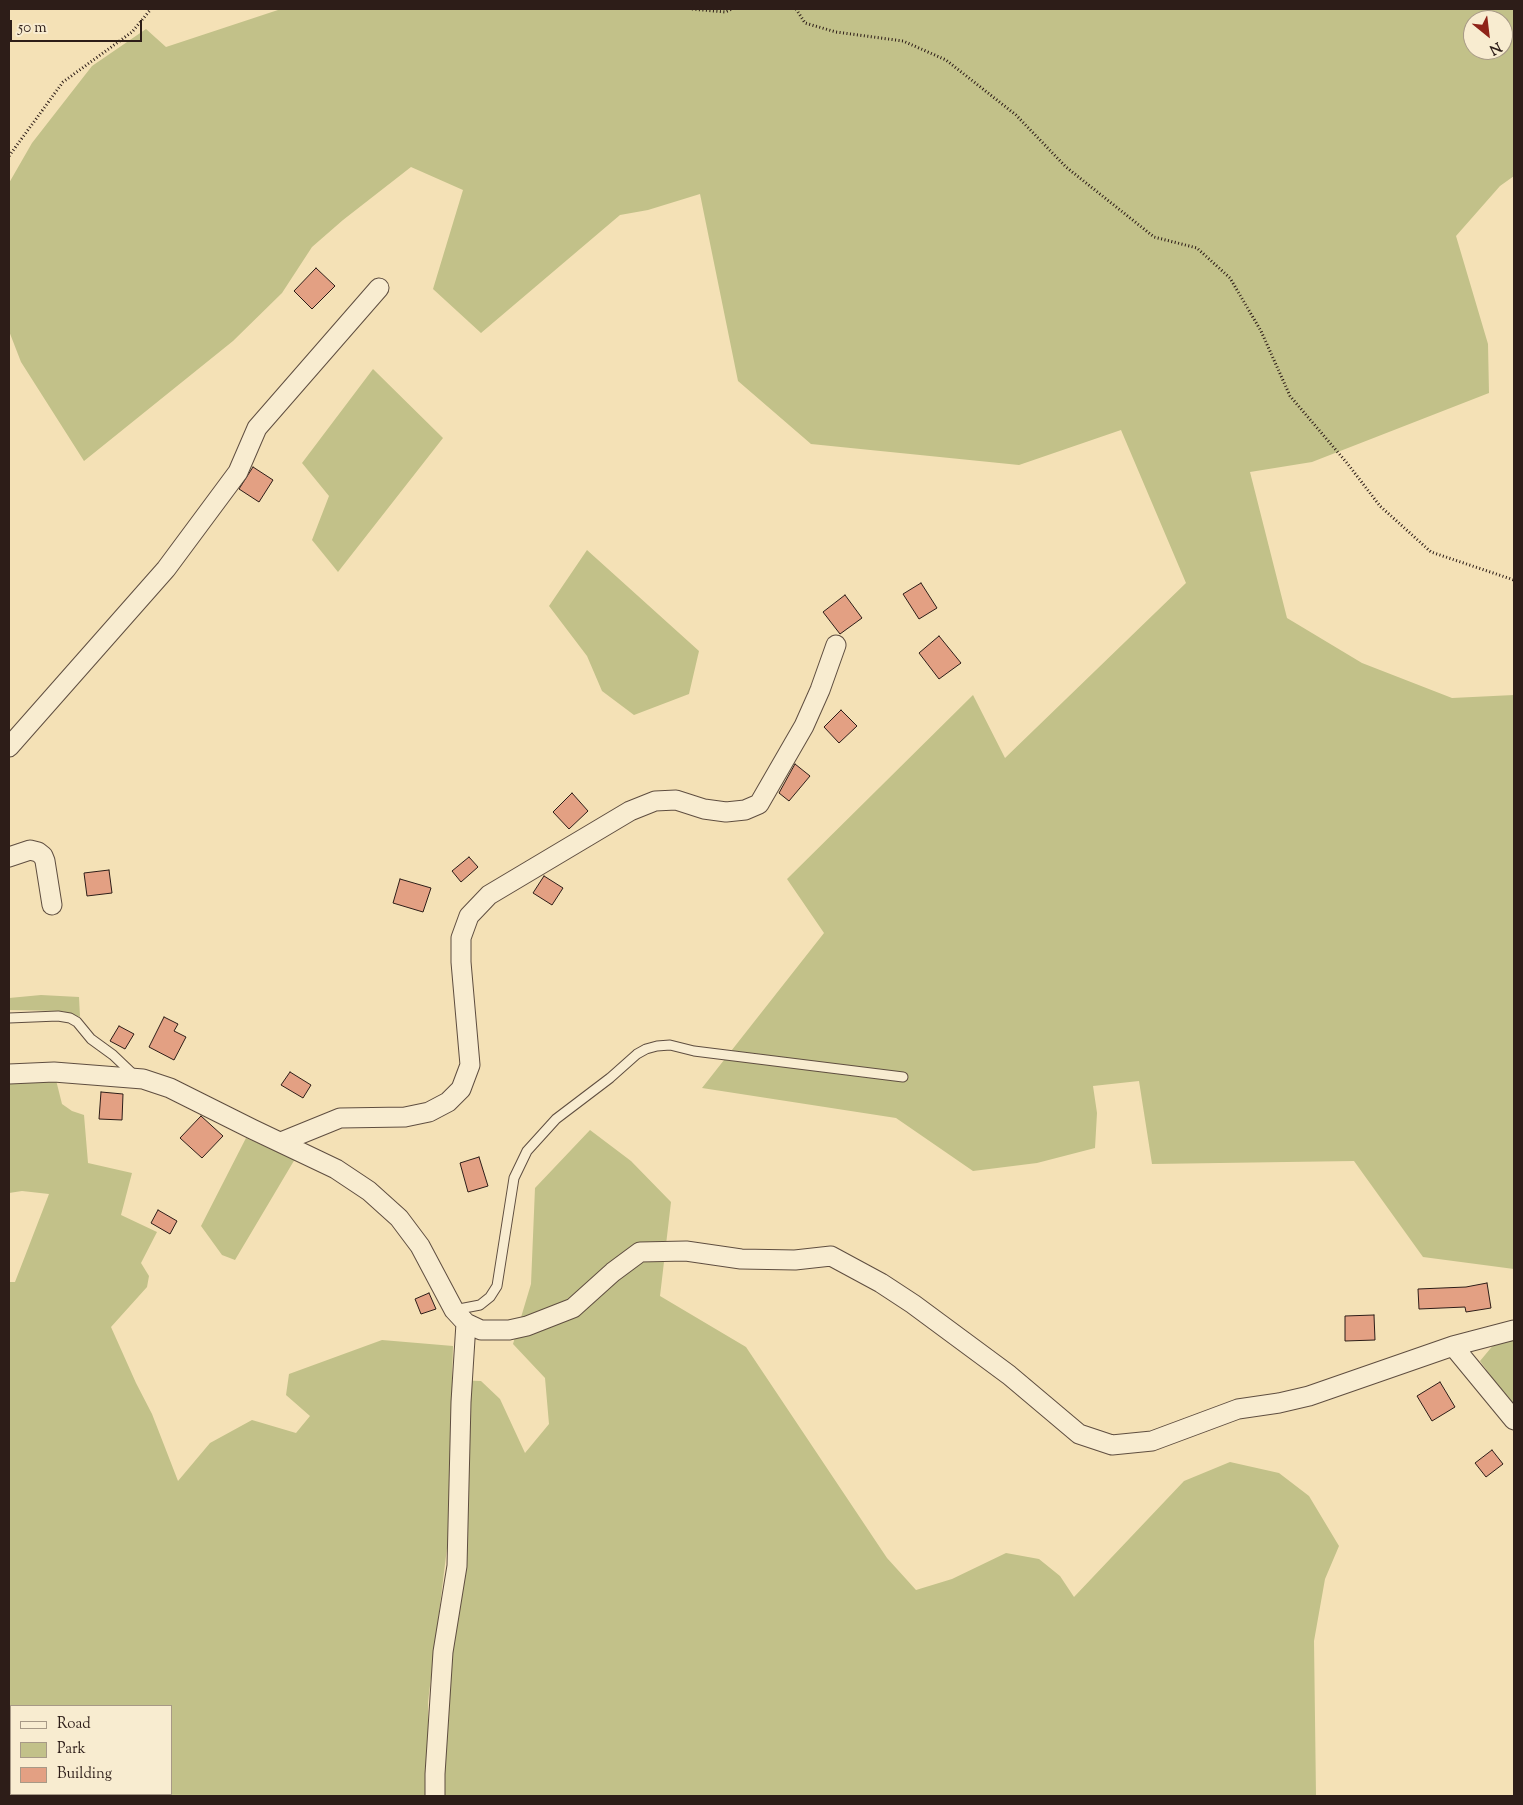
<!DOCTYPE html>
<html>
<head>
<meta charset="utf-8">
<style>
	body { margin:0 }
	#map { position:relative; width:1523px; height:1805px; overflow:hidden; background:#f4e1b6; font-family:"Sorts Mill Goudy",serif }
	canvas { display:block }
	.frame { position:absolute; inset:0; border:10px solid #2d1d18; pointer-events:none }
	.legend { position:absolute; left:10px; top:1705px; width:162px; height:90px; box-sizing:border-box; background:#f8ecd0; border:1px solid #a79986; margin:0; padding:6px 9px; list-style:none; font-size:15px; color:#2d1d18 }
	.legend li { display:flex; align-items:center; gap:10px; height:25px }
	.legend b { width:25px; border:1px solid #a79986 }
	.north { position:absolute; left:1463px; top:10px; width:50px; height:50px; box-sizing:border-box; background:#f8ecd0; border:1px solid #a79986; border-radius:50%; rotate:151deg; font-size:14px; font-weight:700; line-height:20px; text-align:center; color:#2d1d18 }
	.north::after { content:''; display:block; margin:auto; width:18px; height:22px; background:#8f2418; clip-path:polygon(50% 0,100% 100%,50% 72%,0 100%) }
	.scale { position:absolute; left:10px; top:20px; width:132px; height:22px; box-sizing:border-box; border:2px solid #2d1d18; border-top:0; padding-left:6px; font-size:15px; line-height:18px; white-space:nowrap; color:#2d1d18; -webkit-text-stroke:4px #f8ecd0; paint-order:stroke }
</style>
</head>
<body>
<div id="map">
<canvas width="1523" height="1805"></canvas>
<div class="frame"></div>
<ul class="legend">
<li><b style="height:6px;background:#f8ecd0"></b>Road</li>
<li><b style="height:14px;background:#c2c189"></b>Park</li>
<li><b style="height:14px;background:#e3a083"></b>Building</li>
</ul>
<div class="north">N</div>
<div class="scale">50 m</div>
</div>
<script>
const ctx = document.querySelector('canvas').getContext('2d');
ctx.lineJoin = 'round';
function fillPath(path, color) {
  ctx.fillStyle = color;
  ctx.fill(path, 'evenodd');
}
function shape(rows) {
  const path = new Path2D();
  for (const r of rows) {
    path.moveTo(r[0], r[1]);
    for (let i = 2; i < r.length; i += 2) path.lineTo(r[i], r[i + 1]);
  }
  return path;
}
function trace(path, color, width, dash) {
  ctx.strokeStyle = color;
  ctx.lineWidth = width;
  ctx.lineCap = dash ? 'butt' : 'round';
  ctx.setLineDash(dash || []);
  ctx.stroke(path);
}
const green = shape([
	[281,9,1514,9,1514,176,1500,186,1456,236,1488,344,1489,393,1312,462,1250,472,1287,618,1362,663,1452,698,1514,695,1514,1269,1423,1257,1354,1161,1152,1164,1139,1081,1093,1086,1097,1113,1095,1148,1037,1163,973,1171,896,1118,702,1088,824,933,787,879,973,695,1005,758,1186,583,1121,430,1019,465,811,444,738,381,700,194,648,210,620,215,481,333,433,289,463,190,411,167,343,220,312,247,282,293,233,341,84,461,21,362,9,331,9,183,32,143,92,66,146,29,166,47],
	[1473,20,1503,20,1503,50,1473,50],
	[373,369,443,438,338,572,312,540,329,496,302,463],
	[587,550,699,651,689,694,634,715,602,691,587,656,549,606],
	[41,995,79,997,80,1017,62,1011,9,1010,9,998],
	[56,1080,62,1104,72,1111,84,1115,88,1163,132,1173,121,1215,157,1232,141,1263,149,1276,147,1287,111,1327,136,1383,152,1414,178,1481,210,1443,252,1420,296,1433,310,1416,286,1395,289,1374,382,1340,453,1346,452,1380,481,1381,500,1399,525,1453,549,1424,545,1378,513,1344,531,1284,535,1188,590,1130,631,1161,671,1202,660,1296,746,1347,887,1558,916,1590,952,1579,1006,1553,1039,1559,1060,1576,1074,1597,1184,1481,1230,1462,1279,1473,1309,1496,1339,1546,1325,1579,1314,1641,1316,1796,443,1796,443,1719,467,1542,448,1540,428,1702,429,1796,9,1796,9,1282,15,1282,49,1194,22,1191,9,1193,9,1081],
	[11,1706,171,1706,171,1794,11,1794],
	[246,1138,295,1159,235,1260,222,1255,201,1226],
	[1514,1333,1514,1406,1503,1393,1480,1361,1495,1343]
]);
const building = shape([
	[316,268,335,286,312,309,294,291,316,268],
	[253,467,273,480,259,502,239,489,253,467],
	[921,583,937,608,919,619,903,594,921,583],
	[845,595,862,618,840,634,823,612,845,595],
	[939,636,961,663,939,679,919,653,939,636],
	[841,710,857,726,839,743,824,727,841,710],
	[795,764,810,776,789,801,779,793,795,764],
	[572,793,588,811,569,829,553,812,572,793],
	[469,857,478,867,461,882,452,871,469,857],
	[109,870,112,893,87,896,84,873,109,870],
	[544,876,563,888,552,905,533,893,544,876],
	[400,879,431,888,423,912,393,903,400,879],
	[164,1017,178,1024,174,1031,186,1037,174,1060,149,1047,164,1017],
	[119,1026,134,1034,125,1049,110,1041,119,1026],
	[290,1072,311,1085,303,1098,281,1085,290,1072],
	[101,1092,123,1094,122,1120,99,1119,101,1092],
	[201,1116,223,1136,202,1158,180,1138,201,1116],
	[479,1157,488,1186,468,1192,460,1163,479,1157],
	[158,1210,177,1221,170,1234,151,1223,158,1210],
	[1487,1283,1491,1308,1466,1312,1465,1307,1419,1309,1418,1289,1466,1287,1487,1283],
	[429,1293,436,1309,421,1314,415,1299,429,1293],
	[1374,1315,1375,1340,1345,1341,1345,1316,1374,1315],
	[1440,1382,1455,1407,1432,1421,1417,1396,1440,1382],
	[1492,1450,1503,1464,1486,1477,1475,1463,1492,1450]
]);
const path = shape([
	[692,9,725,12,732,9],
	[796,9,805,23,836,32,903,41,946,60,1016,115,1066,167,1154,237,1197,248,1230,278,1261,331,1290,396,1347,463,1380,506,1431,552,1514,580],
	[9,156,63,82,132,32,151,9]
]);
const service = shape([
	[9,1018,58,1016,70,1018,77,1022,91,1039,113,1055,134,1075],
	[454,1310,480,1305,490,1297,497,1286,514,1178,527,1151,556,1119,610,1078,637,1054,646,1049,657,1046,670,1045,694,1051,903,1077]
]);
const minor = shape([
	[9,747,166,569,238,472,257,428,379,288],
	[9,857,30,850,38,852,43,856,45,861,52,905],
	[9,1074,54,1072,143,1079,170,1088,252,1129,336,1169,369,1191,399,1218,420,1246,454,1310,466,1323,481,1330,509,1330,527,1326,573,1308,613,1272,640,1252,686,1251,741,1259,795,1260,831,1256,881,1283,913,1304,1009,1375,1079,1434,1112,1445,1152,1441,1238,1409,1279,1403,1309,1396,1453,1346,1514,1330],
	[281,1142,340,1118,405,1117,429,1112,448,1102,461,1089,470,1065,461,962,461,938,469,916,489,895,630,811,655,801,676,800,704,809,726,812,745,810,759,804,804,726,820,690,836,645],
	[1453,1346,1514,1420],
	[435,1796,435,1774,443,1652,457,1566,461,1402,466,1323]
]);
fillPath(green, '#c2c189');
fillPath(building, '#e3a083');
trace(building, '#2d1d18', 1);
trace(service, '#5f4e40', 11);
trace(minor, '#5f4e40', 21);
trace(path, '#2d1d18', 3, [1, 2.5]);
trace(service, '#f8ecd0', 9);
trace(minor, '#f8ecd0', 19);
</script>
</body>
</html>
